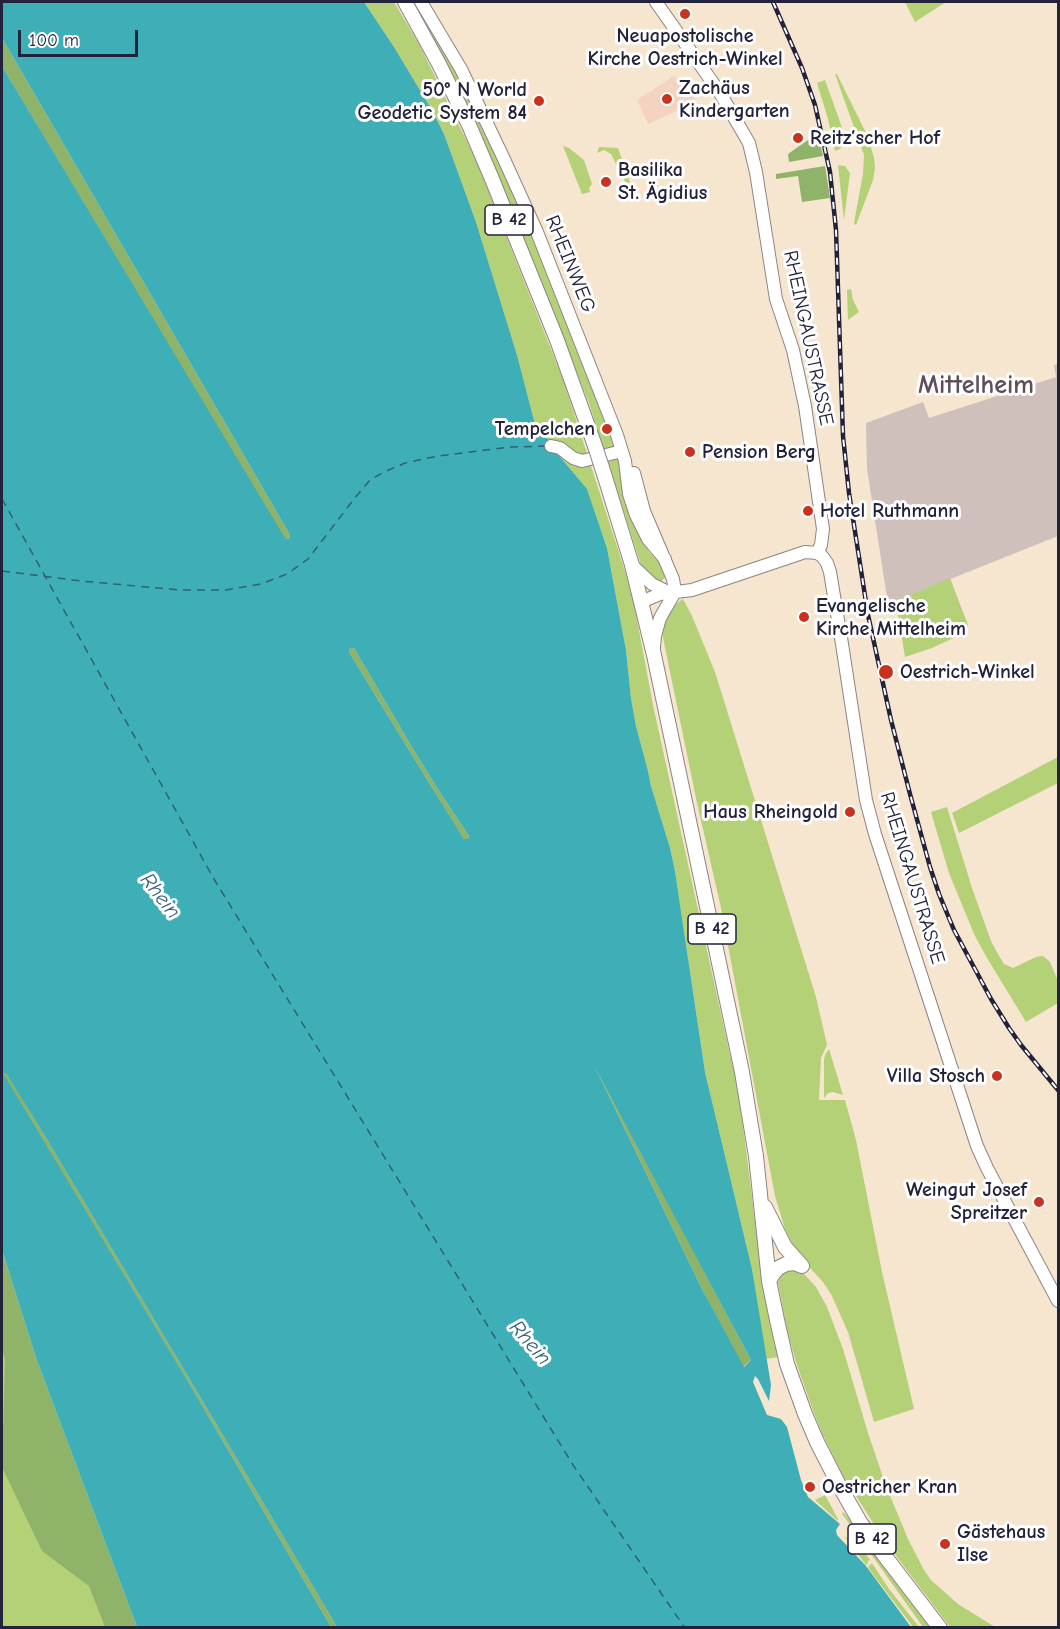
<!DOCTYPE html>
<html>
<head>
<meta charset="utf-8">
<style>
	body { margin:0 }
	#map { position:relative; width:1060px; height:1629px; overflow:hidden; background:#f6e5cf; font-family:"Comic Neue",sans-serif }
	canvas { display:block }
	.frame { position:absolute; inset:0; border:3px solid #22223b; pointer-events:none }
	.scale { position:absolute; left:18px; top:30px; width:120px; height:27px; box-sizing:border-box; border:3px solid #22223b; border-top:0; padding-left:8px; font-size:18px; line-height:21px; white-space:nowrap; color:#22223b; -webkit-text-stroke:4px #fff; paint-order:stroke }
</style>
</head>
<body>
<div id="map">
<canvas width="1060" height="1629"></canvas>
<div class="frame"></div>
<div class="scale">100 m</div>
</div>
<script>
const ctx = document.querySelector('canvas').getContext('2d');
ctx.lineJoin = 'round';
function fillPath(path, color) {
  ctx.fillStyle = color;
  ctx.fill(path, 'evenodd');
}
function shape(rows) {
  const path = new Path2D();
  for (const r of rows) {
    path.moveTo(r[0], r[1]);
    for (let i = 2; i < r.length; i += 2) path.lineTo(r[i], r[i + 1]);
  }
  return path;
}
function trace(path, color, width, dash) {
  ctx.strokeStyle = color;
  ctx.lineWidth = width;
  ctx.lineCap = dash ? 'butt' : 'round';
  ctx.setLineDash(dash || []);
  ctx.stroke(path);
}
function label(font, color, halo, rows, align = 'center') {
  ctx.font = font + ' "Comic Neue",sans-serif';
  ctx.lineWidth = 6;
  ctx.setLineDash([]);
  ctx.textBaseline = 'middle';
  ctx.strokeStyle = halo;
  ctx.fillStyle = color;
  for (const [text, x, y, turn = 0] of rows) {
    ctx.save();
    ctx.translate(x, y);
    ctx.rotate((+turn || 0) * Math.PI / 180);
    ctx.textAlign = isNaN(turn) ? turn : align;
    if (halo) ctx.strokeText(text, 0, 0);
    ctx.fillText(text, 0, 0);
    ctx.restore();
  }
}
const built = shape([
	[674,76,690,89,696,102,648,124,637,100]
]);
const industrial = shape([
	[1058,364,1058,536,888,604,867,469,866,423,923,402,929,418,1056,377,1054,365]
]);
const green = shape([
	[364,2,394,2,419,44,476,160,564,382,632,593,653,705,730,1055,738,1086,763,1285,778,1357,765,1359,752,1269,705,1072,675,871,670,848,651,786,648,771,636,726,631,698,626,650,607,548,587,489,551,446,546,435,539,430,535,424,517,355,476,222,444,134,432,110,394,47],
	[413,2,417,2,459,76,513,188,612,427,628,506,649,552,659,561,666,576,661,582,657,582,642,568,589,403,522,233,465,100],
	[905,2,946,2,915,22],
	[835,74,837,74,868,137,874,158,875,168,873,180,856,225,854,224,855,217,863,174,864,155],
	[825,80,844,133,843,144,840,149,835,151,828,119,817,83],
	[563,146,569,148,584,160,592,184,589,188,590,192,582,194],
	[599,147,618,148,636,200,634,199,611,154,604,150,597,153],
	[838,165,845,166,850,173,844,220],
	[851,289,853,300,859,312,848,320,847,290],
	[950,578,968,625,962,634,932,648,905,657,896,601],
	[683,599,692,616,715,672,816,997,827,1045,821,1058,819,1100,845,1100,856,1140,882,1272,914,1409,874,1422,848,1332,831,1294,823,1282,798,1255,785,1229,775,1196,721,908,697,803,662,633,665,619,673,606],
	[1058,757,1058,783,959,833,952,813],
	[947,807,972,888,991,941,999,956,1004,964,1013,968,1036,957,1043,956,1050,962,1058,981,1058,1003,1026,1022,987,958,974,934,949,873,931,812],
	[829,1049,843,1095,833,1092,828,1093,824,1098,824,1060,825,1055],
	[789,1269,798,1270,804,1274,816,1287,827,1307,843,1349,868,1433,886,1486,908,1539,924,1570,931,1580,958,1604,995,1627,950,1627,884,1540,844,1477,822,1433,811,1405,796,1362,787,1330,778,1283,780,1274],
	[2,1333,120,1627,2,1627],
	[825,1495,838,1519,838,1521,815,1500],
	[843,1512,859,1530,883,1565,930,1627,923,1627,843,1515,842,1513],
	[844,1536,855,1544,859,1545,870,1560,867,1562,868,1564,866,1565],
	[872,1563,889,1589,919,1627,913,1627,872,1573,868,1567]
]);
const forest = shape([
	[2,38,290,535,289,539,284,538,2,66],
	[818,133,823,156,789,162,788,154],
	[825,166,830,198,802,202,798,176,776,179,776,174],
	[348,648,354,648,410,744,439,791,469,836,468,839,464,839,455,825,349,652],
	[585,1046,751,1360,743,1367,702,1289],
	[6,1072,46,1138,337,1627,331,1627,192,1388,2,1073],
	[2,1250,36,1358,137,1627,105,1627,89,1586,42,1551,2,1467,5,1360,2,1348]
]);
const water = shape([
	[2,2,364,2,394,47,432,110,444,134,476,222,517,355,535,424,539,430,546,435,551,446,587,489,607,548,626,650,631,698,636,726,648,771,651,786,670,848,675,871,705,1072,752,1269,771,1385,769,1401,758,1379,755,1376,753,1382,767,1415,781,1419,787,1427,801,1480,808,1497,840,1524,836,1530,837,1535,866,1566,911,1627,337,1627,46,1138,6,1073,3,1073,192,1388,331,1627,137,1627,36,1358,2,1250,2,66,285,538,289,539,290,535,2,38],
	[349,648,354,648,410,744,439,791,469,836,468,839,464,839,428,781,349,652],
	[595,1067,751,1360,744,1367,702,1289]
]);
const ferry = shape([
	[2,499,214,879,573,1465,685,1628],
	[2,571,81,581,181,590,226,590,261,584,287,574,308,559,354,499,370,480,384,472,405,463,438,456,511,447,547,446]
]);
const secondary = shape([
	[421,2,461,69,503,157,537,232,617,435,625,461,629,494,636,515,648,539,665,559],
	[656,2,720,93,749,143,756,172,776,299,793,350,805,406,823,529,821,545,817,553],
	[551,446,560,448,573,458,582,461,622,451],
	[634,473,644,511,673,579,675,592],
	[632,565,652,584,668,592],
	[641,602,660,594,692,590,805,552,817,553,822,556,827,563,830,572,842,644,866,800,875,834,977,1146,987,1168,1058,1301],
	[654,647,655,636,660,618,675,592]
]);
const primary = shape([
	[405,2,439,64,469,125,492,179,557,340,595,446],
	[605,477,632,565,654,655,742,1072,756,1156,769,1281,777,1320,787,1364,805,1414,817,1442,840,1487,860,1522,884,1555,940,1628],
	[765,1207,785,1247,802,1266],
	[769,1281,773,1274,778,1268,786,1264,794,1263,802,1266]
]);
const rail = shape([
	[773,2,802,68,815,105,830,172,836,230,843,436,849,493,868,615,891,720,910,794,930,867,939,894,954,930,991,999,1009,1028,1021,1045,1058,1090]
]);
const primaryBridge = shape([
	[595,446,605,477]
]);
const markers = [
	[685,14,6,"#c8321e"],
	[667,99,6,"#c8321e"],
	[539,101,6,"#c8321e"],
	[798,138,6,"#c8321e"],
	[606,182,6,"#c8321e"],
	[607,429,6,"#c8321e"],
	[690,452,6,"#c8321e"],
	[808,511,6,"#c8321e"],
	[804,617,6,"#c8321e"],
	[886,672,8,"#c8321e"],
	[850,812,6,"#c8321e"],
	[997,1076,6,"#c8321e"],
	[1039,1202,6,"#c8321e"],
	[810,1487,6,"#c8321e"],
	[945,1544,6,"#c8321e"]
];
const shields = [
	[509,220,48],
	[712,929,48],
	[872,1539,48]
];
const shieldNames = [
	["B 42",509,220],
	["B 42",712,929],
	["B 42",872,1539]
];
const poiNames = [
	["Neuapostolische",685,36,"center"],
	["Kirche Oestrich-Winkel",685,59,"center"],
	["Zachäus",679,88],
	["Kindergarten",679,111],
	["50° N World",527,90,"right"],
	["Geodetic System 84",527,113,"right"],
	["Reitz’scher Hof",810,138],
	["Basilika",618,170],
	["St. Ägidius",618,193],
	["Tempelchen",595,429,"right"],
	["Pension Berg",702,452],
	["Hotel Ruthmann",820,511],
	["Evangelische",816,606],
	["Kirche Mittelheim",816,629],
	["Oestrich-Winkel",900,672],
	["Haus Rheingold",838,812,"right"],
	["Villa Stosch",985,1076,"right"],
	["Weingut Josef",1027,1190,"right"],
	["Spreitzer",1027,1213,"right"],
	["Oestricher Kran",822,1487],
	["Gästehaus",957,1532],
	["Ilse",957,1555]
];
const streetNames = [
	["RHEINWEG",570,264,68],
	["RHEINGAUSTRASSE",808,338,78],
	["RHEINGAUSTRASSE",912,878,73]
];
const waterNames = [
	["Rhein",160,896,52],
	["Rhein",530,1343,49]
];
const districtNames = [
	["Mittelheim",976,386]
];
fillPath(built, '#f4d3c0');
fillPath(industrial, '#d0c0bc');
fillPath(green, '#b4d178');
fillPath(forest, '#8fb368');
fillPath(water, '#3fafb7');
trace(ferry, '#2f6173', 1.5, [8, 6]);
trace(secondary, '#8c8485', 14);
trace(primary, '#8c8485', 16);
trace(secondary, '#fff', 12);
trace(primary, '#fff', 14);
trace(rail, '#22223b', 4.5);
trace(rail, '#fff', 2, [7]);
trace(primaryBridge, '#8c8485', 16, []);
trace(primaryBridge, '#fff', 14);
for (const [x, y, r, color] of markers) {
  const dot = new Path2D();
  dot.arc(x, y, r, 0, 2 * Math.PI);
  ctx.fillStyle = color;
  ctx.fill(dot);
  trace(dot, '#fff', 2);
}
for (const [x, y, w] of shields) {
  const box = new Path2D();
  box.roundRect(x - w / 2, y - 15, w, 30, 4.5);
  ctx.fillStyle = '#fff';
  ctx.fill(box);
  trace(box, '#22223b', 1.5);
}
label('bold 18px', '#22223b', null, shieldNames);
label('bold 20px', '#22223b', '#fff', poiNames, 'left');
label('20px', '#22223b', '#fff', streetNames);
label('italic 21px', '#2f6173', '#fff', waterNames);
label('bold 26px', '#5f4e59', '#fff', districtNames);
</script>
</body>
</html>
